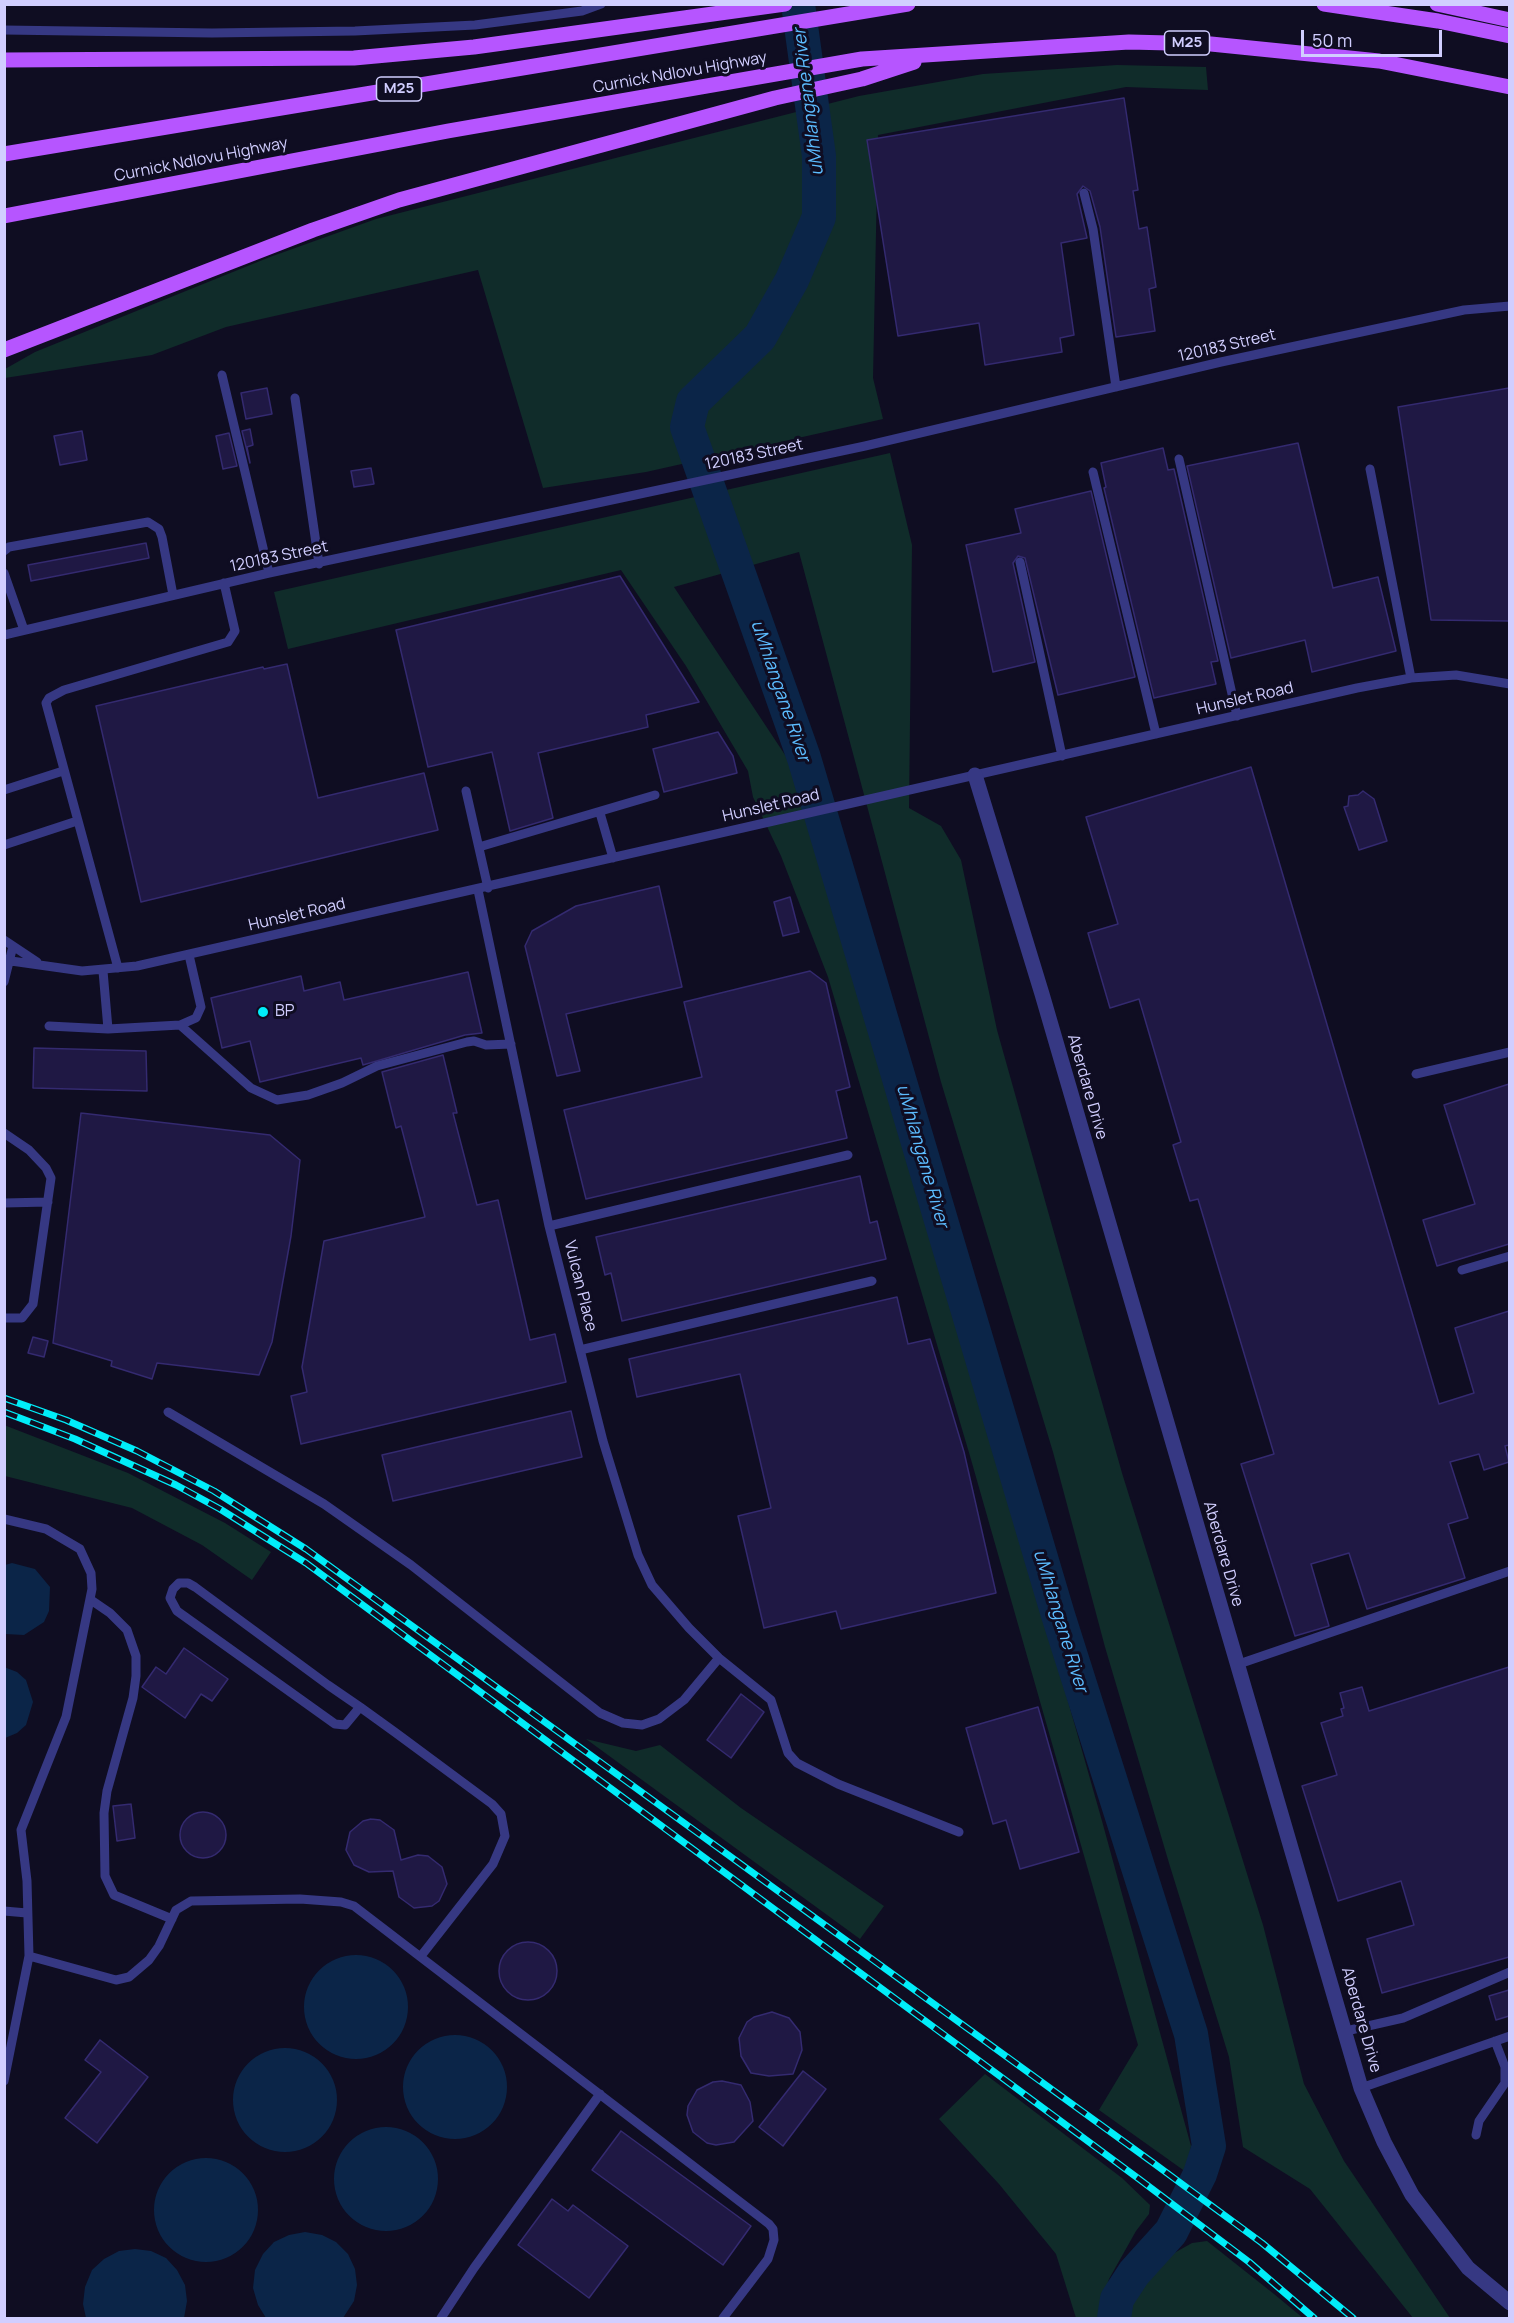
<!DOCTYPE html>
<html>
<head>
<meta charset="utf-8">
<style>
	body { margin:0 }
	#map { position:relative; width:1514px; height:2323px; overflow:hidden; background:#0f0d22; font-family:Manrope,sans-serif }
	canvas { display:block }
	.frame { position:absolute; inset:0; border:6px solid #d1ceff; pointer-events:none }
	.scale { position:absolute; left:1301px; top:30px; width:141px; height:27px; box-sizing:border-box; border:3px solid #d1ceff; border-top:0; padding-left:8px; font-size:18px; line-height:21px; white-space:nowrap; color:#d1ceff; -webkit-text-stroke:4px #0f0d22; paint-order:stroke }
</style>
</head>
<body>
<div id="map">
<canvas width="1514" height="2323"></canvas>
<div class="frame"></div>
<div class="scale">50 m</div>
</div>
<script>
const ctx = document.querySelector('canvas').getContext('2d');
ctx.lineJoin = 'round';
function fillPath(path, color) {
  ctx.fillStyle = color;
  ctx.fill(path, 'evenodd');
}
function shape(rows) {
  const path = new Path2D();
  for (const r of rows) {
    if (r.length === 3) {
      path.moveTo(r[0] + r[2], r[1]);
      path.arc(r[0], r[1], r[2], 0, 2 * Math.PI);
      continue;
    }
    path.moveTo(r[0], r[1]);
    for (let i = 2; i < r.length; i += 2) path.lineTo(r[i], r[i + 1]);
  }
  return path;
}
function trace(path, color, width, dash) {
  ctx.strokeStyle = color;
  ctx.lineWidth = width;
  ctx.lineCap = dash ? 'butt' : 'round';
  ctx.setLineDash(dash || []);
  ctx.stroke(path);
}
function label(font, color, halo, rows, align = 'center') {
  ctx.font = font + ' Manrope,sans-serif';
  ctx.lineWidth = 6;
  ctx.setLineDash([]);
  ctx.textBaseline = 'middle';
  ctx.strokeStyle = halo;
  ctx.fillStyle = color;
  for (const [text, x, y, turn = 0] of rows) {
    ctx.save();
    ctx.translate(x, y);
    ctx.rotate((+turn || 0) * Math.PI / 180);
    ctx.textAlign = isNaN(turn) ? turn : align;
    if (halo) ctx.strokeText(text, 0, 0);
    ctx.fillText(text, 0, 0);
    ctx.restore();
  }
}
const green = shape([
	[1117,65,1206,67,1208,90,1126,87,878,135,873,378,883,419,646,472,543,488,478,270,226,327,152,355,5,378,5,369,35,352,270,257,376,219,859,96,983,74],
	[890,453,912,545,909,808,941,826,961,860,997,1030,1051,1222,1122,1473,1263,1925,1304,2084,1344,2161,1450,2318,1413,2318,1310,2189,1243,2147,1229,2057,1169,1863,1105,1647,1053,1452,941,1082,799,552,674,587,795,770,868,1028,967,1345,1102,1821,1191,2146,1186,2172,1099,2110,1138,2045,970,1456,828,977,781,856,753,797,748,771,686,666,621,570,288,649,274,592],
	[4,1425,128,1473,225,1523,271,1552,252,1580,202,1545,132,1508,5,1476],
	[586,1739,636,1751,660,1745,741,1808,884,1906,860,1939],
	[985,2074,1122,2178,1150,2205,1149,2214,1136,2231,1109,2279,1097,2318,1076,2318,1056,2254,999,2184,939,2119],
	[1207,2241,1274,2294,1303,2318,1127,2318,1134,2299,1160,2261,1192,2243]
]);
const water = shape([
	[12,1563,35,1569,50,1587,49,1611,44,1622,24,1635,5,1634,5,1565],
	[4,1667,17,1672,26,1680,33,1702,26,1725,17,1733,5,1738],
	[356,2007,52],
	[455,2087,52],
	[285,2100,52],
	[386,2179,52],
	[206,2210,52],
	[305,2232,322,2235,336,2242,348,2254,355,2269,357,2285,354,2301,343,2318,266,2318,258,2305,253,2288,255,2270,263,2254,274,2242,289,2235],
	[135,2249,151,2251,166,2258,177,2270,185,2285,187,2301,184,2318,86,2318,83,2304,85,2287,92,2270,104,2259,119,2251]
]);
const river = shape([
	[798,4,819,156,819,217,792,280,760,337,693,402,687,427,804,758,1058,1615,1191,2034,1209,2146,1200,2174,1171,2232,1134,2273,1117,2299,1114,2318]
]);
const building = shape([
	[1124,98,1138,190,1133,191,1139,229,1147,227,1156,287,1149,289,1155,331,1116,337,1100,227,1090,191,1083,186,1077,194,1087,238,1061,243,1074,335,1060,338,1062,352,985,365,979,323,898,336,867,140,1124,98],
	[267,388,272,414,246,419,241,393,267,388],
	[1509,388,1509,621,1431,620,1398,407,1509,388],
	[250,429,253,445,247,447,250,463,242,431,250,429],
	[82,431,87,460,60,465,54,436,82,431],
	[229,433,237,466,223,469,216,436,229,433],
	[1298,443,1333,588,1378,577,1396,651,1312,672,1305,640,1231,658,1187,466,1298,443],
	[1163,448,1168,470,1174,469,1218,661,1211,662,1216,684,1154,698,1104,488,1106,487,1101,463,1163,448],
	[371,468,374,484,354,487,351,471,371,468],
	[1091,491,1135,677,1058,695,1025,558,1018,556,1013,563,1035,662,993,672,966,545,1021,533,1015,509,1091,491],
	[146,543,149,558,31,581,28,565,146,543],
	[620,576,699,702,646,715,648,727,538,753,553,818,510,831,492,752,428,767,396,630,620,576],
	[287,664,318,798,424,773,438,830,141,902,96,706,263,667,264,669,287,664],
	[718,732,733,756,737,773,664,792,653,749,718,732],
	[1251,767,1439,1404,1474,1393,1455,1328,1509,1311,1509,1445,1505,1446,1509,1462,1484,1470,1479,1454,1450,1462,1468,1518,1448,1524,1465,1578,1367,1609,1349,1553,1311,1564,1329,1626,1295,1636,1241,1464,1274,1454,1198,1199,1190,1201,1173,1145,1181,1142,1139,999,1110,1008,1088,933,1118,924,1086,817,1251,767],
	[1363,791,1374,799,1387,841,1359,850,1344,807,1348,806,1349,796,1358,795,1363,791],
	[659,886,682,987,566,1014,580,1071,557,1076,525,946,532,931,576,906,659,886],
	[790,897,799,932,783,936,774,902,790,897],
	[810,971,826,983,850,1087,836,1091,847,1138,586,1199,564,1110,702,1077,684,1002,810,971],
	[468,972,482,1033,465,1035,363,1065,361,1058,260,1082,250,1041,222,1048,211,998,301,976,304,991,340,982,344,1000,468,972],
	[34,1048,146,1051,147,1091,33,1088,34,1048],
	[443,1055,457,1113,453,1113,477,1205,498,1200,530,1340,555,1334,566,1382,301,1444,291,1396,307,1392,302,1367,324,1241,425,1217,401,1126,396,1128,382,1072,443,1055],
	[1509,1084,1509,1244,1437,1266,1423,1220,1475,1204,1444,1105,1509,1084],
	[81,1113,270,1135,300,1160,291,1236,272,1342,259,1375,157,1363,152,1379,111,1366,112,1361,53,1343,81,1113],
	[860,1176,870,1223,877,1221,886,1259,622,1321,611,1273,605,1275,596,1237,860,1176],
	[897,1297,908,1344,930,1339,964,1452,996,1593,841,1629,836,1611,764,1628,738,1516,771,1508,740,1374,637,1397,629,1359,897,1297],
	[33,1337,48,1341,44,1357,28,1353,33,1337],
	[571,1411,582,1457,393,1501,382,1455,571,1411],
	[184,1648,228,1679,212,1701,201,1694,185,1718,142,1687,156,1667,166,1674,184,1648],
	[1509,1667,1509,1957,1382,1993,1367,1939,1414,1925,1401,1881,1338,1901,1302,1786,1337,1775,1321,1723,1343,1716,1341,1709,1344,1708,1340,1693,1362,1687,1369,1711,1509,1667],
	[741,1694,764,1712,731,1758,707,1740,741,1694],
	[1038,1707,1079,1852,1020,1869,1006,1820,993,1824,966,1728,1038,1707],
	[131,1804,135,1838,117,1841,113,1806,131,1804],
	[203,1835,23],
	[371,1819,380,1820,394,1830,401,1860,418,1855,428,1856,442,1867,447,1884,439,1901,432,1906,414,1908,399,1897,393,1871,369,1872,354,1865,346,1850,350,1832,363,1821,371,1819],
	[528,1971,29],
	[1509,1990,1509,2016,1496,2020,1489,1996,1509,1990],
	[772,2012,789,2018,800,2032,802,2050,793,2074,769,2076,751,2073,741,2056,739,2038,747,2022,754,2017,772,2012],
	[100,2040,148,2077,97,2143,65,2118,101,2072,85,2060,100,2040],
	[803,2071,826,2089,783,2146,759,2127,803,2071],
	[722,2081,741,2085,750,2102,753,2121,734,2142,716,2145,707,2143,693,2132,687,2115,688,2106,697,2090,713,2082,722,2081],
	[621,2131,751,2226,723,2265,592,2170,621,2131],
	[552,2199,568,2211,573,2205,628,2246,589,2298,518,2245,552,2199]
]);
const lane = shape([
	[4,30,212,33,355,31,475,25,582,11,601,4],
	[1084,193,1093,229,1116,387],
	[222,375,269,573],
	[295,398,319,564],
	[1179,459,1237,716],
	[1370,469,1411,678],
	[1093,472,1156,734],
	[4,551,9,547,148,522,159,529,162,537,173,595],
	[1020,562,1062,756],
	[4,573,24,630],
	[4,635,269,573,865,446,1221,362,1464,310,1510,306],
	[4,790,63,771],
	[466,791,488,888],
	[600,813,613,858],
	[4,845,77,821],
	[479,847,655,795],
	[478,890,549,1226,603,1441,638,1555,652,1585,689,1628,719,1658,771,1700,788,1753,797,1763,838,1784,959,1832],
	[4,940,37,962],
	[4,960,82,971,137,966,1357,688,1411,678,1456,675,1510,684],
	[118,968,46,703,49,698,64,690,228,642,235,631,224,583],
	[103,971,108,1029,180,1025,251,1088,277,1100,308,1095,342,1083,377,1066,467,1042,474,1041,486,1045,511,1044],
	[4,982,13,946],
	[180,1025,196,1018,201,1007,189,955],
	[49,1026,108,1029],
	[1416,1074,1510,1052],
	[4,1133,29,1150,46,1168,51,1178,33,1304,22,1318,4,1318],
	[4,1203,48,1202],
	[549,1226,848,1155],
	[1462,1270,1510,1256],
	[580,1350,872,1281],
	[168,1412,324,1504,411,1565,600,1713,623,1723,642,1725,659,1719,684,1700,719,1658],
	[4,1519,46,1529,80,1549,91,1573,92,1589,66,1717,21,1830,27,1881,29,1956,4,2081],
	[91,1600,110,1613,127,1630,136,1656,136,1676,133,1698,107,1791,104,1813,105,1876,114,1895,172,1919],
	[1236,1665,1510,1571],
	[360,1707,345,1725,335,1724,177,1611,170,1598,173,1589,179,1583,188,1583,195,1587,328,1685,360,1707,396,1733,492,1804,501,1814,505,1836,493,1864,421,1956],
	[4,1911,27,1913],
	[29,1956,116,1980,129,1977,149,1960,159,1946,176,1910,191,1901,300,1899,341,1902,354,1906,769,2224,773,2229,774,2240,768,2259,723,2318],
	[1346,2031,1403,2018,1510,1972],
	[1361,2088,1510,2036],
	[1476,2135,1479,2121,1505,2083,1505,2067,1495,2041],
	[441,2318,474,2268,600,2094]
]);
const street = shape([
	[975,775,1042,994,1361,2088,1384,2142,1412,2195,1468,2268,1510,2303]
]);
const primary = shape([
	[1324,4,1438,21,1510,36],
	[1437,4,1510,20],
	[4,60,354,58,474,47,785,4],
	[4,154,908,4],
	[4,216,448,131,862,59,1129,42,1211,44,1379,61,1510,87],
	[4,350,313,230,399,200,775,98,862,79,914,62]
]);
const rail = shape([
	[4,1398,66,1420,137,1451,214,1491,306,1549,1152,2162,1262,2243,1353,2318],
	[4,1412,75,1439,176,1485,220,1509,306,1563,1139,2179,1249,2262,1314,2318]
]);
const markers = [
	[263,1012,6,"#00edf9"]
];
const shields = [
	[1187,43,45],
	[399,89,45]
];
const shieldNames = [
	["M25",1187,43],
	["M25",399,89]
];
const streetNames = [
	["Curnick Ndlovu Highway",680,73,-10],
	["Curnick Ndlovu Highway",201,160,-11],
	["120183 Street",1227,346,-13],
	["120183 Street",754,455,-12],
	["120183 Street",279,557,-12],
	["Hunslet Road",1245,699,-13],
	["Hunslet Road",771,806,-13],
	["Hunslet Road",297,915,-13],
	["Aberdare Drive",1087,1087,74],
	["Vulcan Place",580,1286,76],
	["Aberdare Drive",1223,1554,74],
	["Aberdare Drive",1361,2020,74]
];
const poiNames = [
	["BP",275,1012]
];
const waterNames = [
	["uMhlangane River",809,102,-97],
	["uMhlangane River",780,691,71],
	["uMhlangane River",922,1156,74],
	["uMhlangane River",1060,1621,73]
];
fillPath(green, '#102c2a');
fillPath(water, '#0b2548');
trace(river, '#0b2548', 34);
fillPath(building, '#1f1844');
trace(building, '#342a70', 1.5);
trace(lane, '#363883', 9);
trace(street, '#363883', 15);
trace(primary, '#b655ff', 15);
trace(rail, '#00edf9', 7);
trace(rail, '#0f0d22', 4.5, [14]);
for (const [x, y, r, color] of markers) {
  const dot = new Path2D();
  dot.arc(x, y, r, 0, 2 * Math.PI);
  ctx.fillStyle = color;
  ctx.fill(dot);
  trace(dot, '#0f0d22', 2);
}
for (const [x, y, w] of shields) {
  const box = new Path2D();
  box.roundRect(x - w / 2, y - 12, w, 24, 4.5);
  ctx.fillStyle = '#0f0d22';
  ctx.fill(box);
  trace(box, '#d1ceff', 1.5);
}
label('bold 15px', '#d1ceff', null, shieldNames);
label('16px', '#d1ceff', '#0f0d22', streetNames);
label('16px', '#d1ceff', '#0f0d22', poiNames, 'left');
label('italic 18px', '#5cbcff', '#0f0d22', waterNames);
</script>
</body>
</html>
